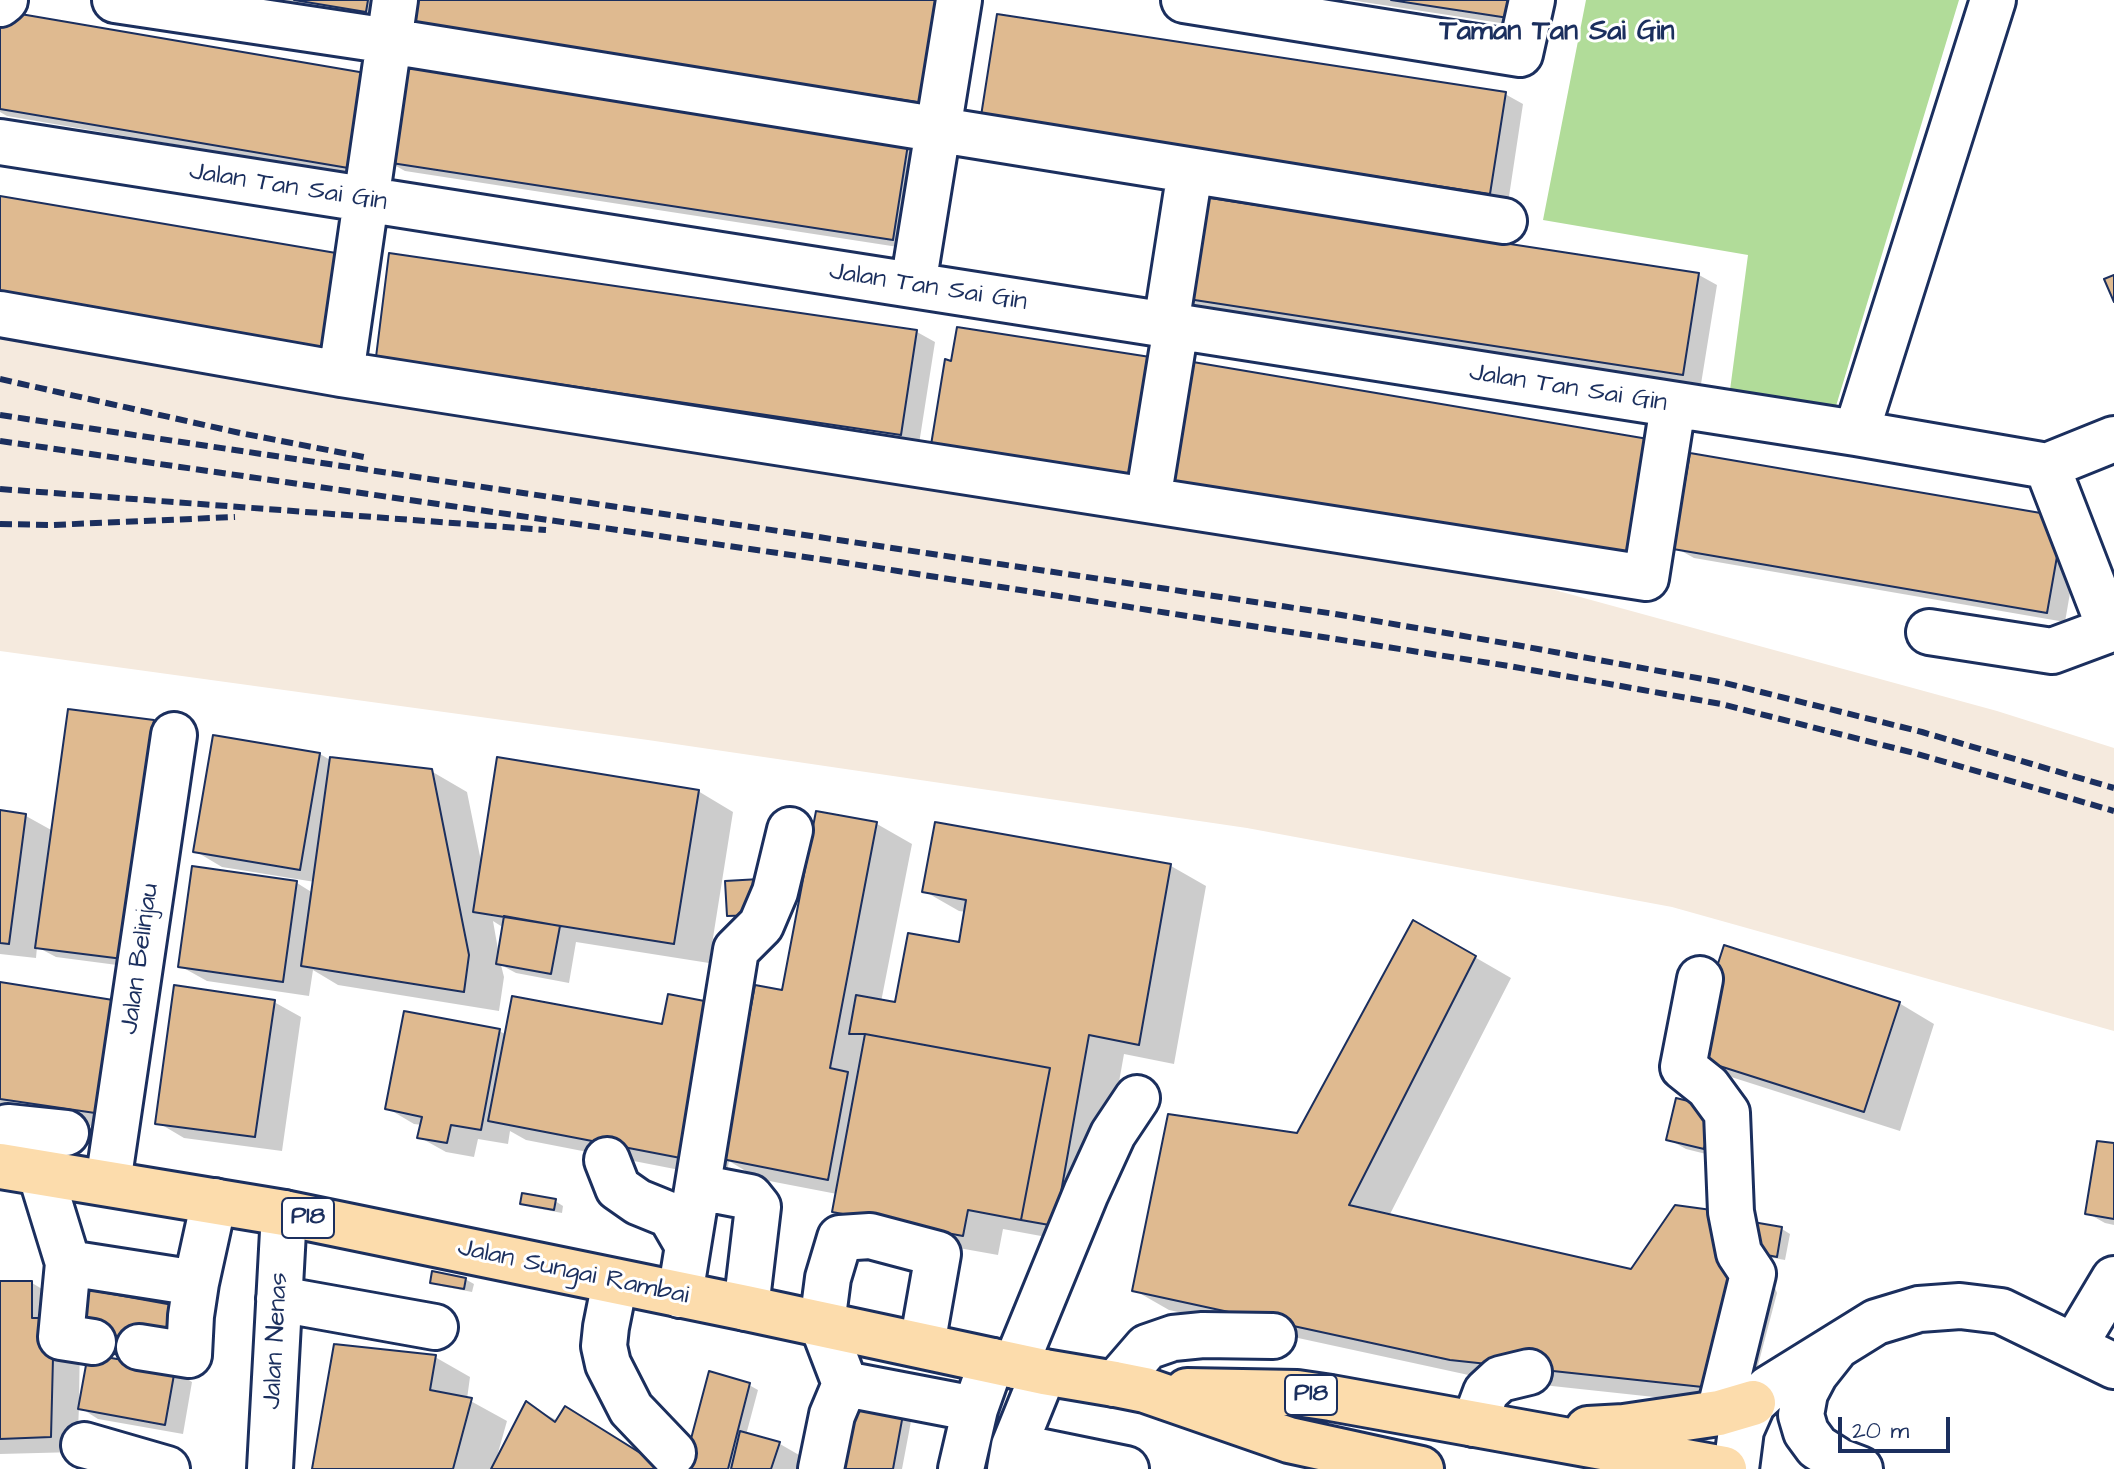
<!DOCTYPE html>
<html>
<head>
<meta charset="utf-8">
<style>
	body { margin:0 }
	#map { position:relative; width:2114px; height:1469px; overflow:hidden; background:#fff; font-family:"Architects Daughter",sans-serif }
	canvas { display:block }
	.scale { position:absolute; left:1838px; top:1417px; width:112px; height:36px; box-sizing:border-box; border:4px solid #1b2f5e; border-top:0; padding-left:10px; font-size:24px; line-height:28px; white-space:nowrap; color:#1b2f5e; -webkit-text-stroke:6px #fff; paint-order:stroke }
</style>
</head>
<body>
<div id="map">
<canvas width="2114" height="1469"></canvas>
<div class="scale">20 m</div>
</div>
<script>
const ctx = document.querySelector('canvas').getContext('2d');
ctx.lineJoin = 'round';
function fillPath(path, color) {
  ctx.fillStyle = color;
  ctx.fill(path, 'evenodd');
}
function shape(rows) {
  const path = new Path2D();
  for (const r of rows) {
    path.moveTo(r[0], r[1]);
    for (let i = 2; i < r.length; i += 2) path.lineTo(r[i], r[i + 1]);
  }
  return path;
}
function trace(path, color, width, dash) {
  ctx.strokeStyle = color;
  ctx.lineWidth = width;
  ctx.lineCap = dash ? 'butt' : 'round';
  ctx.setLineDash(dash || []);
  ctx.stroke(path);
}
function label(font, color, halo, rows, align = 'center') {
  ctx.font = font + ' "Architects Daughter",sans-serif';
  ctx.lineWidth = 6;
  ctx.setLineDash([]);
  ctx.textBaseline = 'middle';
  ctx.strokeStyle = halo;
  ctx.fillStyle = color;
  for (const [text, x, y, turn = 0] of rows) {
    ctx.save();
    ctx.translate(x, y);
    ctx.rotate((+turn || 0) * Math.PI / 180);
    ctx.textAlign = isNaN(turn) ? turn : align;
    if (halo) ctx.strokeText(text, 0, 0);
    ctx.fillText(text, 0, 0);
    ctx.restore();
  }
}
const built = shape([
	[0,324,1518,580,1997,711,2114,748,2114,1031,1672,907,1247,828,648,740,0,651]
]);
const green = shape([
	[1586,0,1959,0,1836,406,1730,390,1748,255,1543,220]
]);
const shadow = shape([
	[257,0,387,0,384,21],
	[421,0,921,0,941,112,435,34],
	[1350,0,1538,0,1533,28],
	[4,13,378,179,7,116,0,112,0,40],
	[1505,94,1523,104,1508,203,1001,125],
	[909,140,927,150,911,249,405,171,387,161],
	[1193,197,1699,275,1717,285,1701,384,1195,306,1177,296],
	[391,255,917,332,935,342,919,444,396,366,378,356],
	[2081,529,2065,622,1694,558,1676,548],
	[153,722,171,733,140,968,56,957,37,947,36,958,0,954,0,812,26,816,53,831],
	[320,754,332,761,431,771,467,792,482,866,698,791,733,812,709,963,576,942,569,983,516,973,501,965,504,977,499,1011,338,985,313,970,309,996,207,981,180,966,194,868,297,883,313,893,315,882,222,867,195,851],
	[493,921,504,928,499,955],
	[818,813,877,824,912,844,881,1002,897,1004,960,944,966,912,959,911,924,891,936,824,1171,866,1206,886,1174,1064,1124,1054,1090,1245,1003,1229,998,1255,869,1232,834,1211,837,1194,759,1179,729,1161,726,1179,526,1140,510,1131,508,1144,478,1139,474,1157,446,1152,419,1137,422,1125,414,1124,387,1108,499,1031,507,1035,663,1027,720,1006,750,1023,783,993],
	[1414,922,1511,978,1389,1216,1632,1271,1747,1230,1782,1229,1790,1234,1785,1260,1762,1256,1777,1293,1747,1407,1487,1379,1169,1310,1134,1290,1298,1136],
	[0,984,147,1022,130,1132,0,1112],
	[274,1002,301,1017,282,1151,184,1138,157,1122],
	[1899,1003,1934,1024,1900,1131,1725,1075,1690,1055],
	[1712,1109,1722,1158,1686,1149,1668,1139],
	[2114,1145,2114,1225,2105,1223,2087,1213],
	[555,1201,563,1206,562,1213,530,1207,522,1203],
	[465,1279,474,1284,472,1292,441,1286,432,1281],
	[0,1283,32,1283,59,1299,80,1335,79,1404,174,1371,192,1382,183,1434,98,1419,79,1407,77,1452,0,1454],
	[435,1357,470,1377,467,1399,507,1421,496,1460,527,1404,558,1421,665,1469,314,1469],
	[749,1385,758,1390,746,1435,780,1444,806,1459,803,1469,685,1469],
	[856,1402,912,1416,902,1469,843,1469]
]);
const building = shape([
	[294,0,368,0,366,12,294,0],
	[418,0,934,0,939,1,923,103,415,25,418,0],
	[1391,0,1518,0,1515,19,1391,0],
	[3,11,377,75,360,170,0,109,0,28,3,11],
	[997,14,1506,92,1490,194,981,116,997,14],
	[401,59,909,138,893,240,385,162,401,59],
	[1191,195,1699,273,1683,375,1175,297,1191,195],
	[0,196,336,253,324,357,0,303,0,196],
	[389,253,917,330,901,435,376,357,389,253],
	[2114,275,2114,302,2104,279,2114,275],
	[957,327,1163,359,1144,479,931,445,945,359,951,361,957,327],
	[1187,361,1654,440,1632,564,1166,484,1187,361],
	[1690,453,2064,517,2047,613,1673,549,1690,453],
	[68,709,154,720,123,959,35,948,68,709],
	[213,735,320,753,300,870,193,852,213,735],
	[330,757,432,769,469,955,464,992,301,966,330,757],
	[497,757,699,790,674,944,473,912,497,757],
	[0,810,26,814,9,944,0,943,0,810],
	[816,811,877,822,830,1068,848,1072,828,1180,722,1159,755,985,782,990,816,811],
	[935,822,1171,864,1139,1045,1089,1035,1055,1226,1021,1220,1050,1068,865,1034,849,1034,856,995,895,1002,908,933,959,942,966,900,922,892,935,822],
	[192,866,297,881,283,982,178,967,192,866],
	[760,879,761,915,727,916,725,881,760,879],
	[504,916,560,926,551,974,496,964,504,916],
	[1413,920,1476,956,1349,1205,1631,1269,1675,1205,1719,1211,1742,1272,1712,1388,1450,1360,1132,1291,1168,1114,1297,1133,1413,920],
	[1724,945,1900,1002,1864,1112,1688,1056,1724,945],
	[0,982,113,1000,95,1113,0,1099,0,982],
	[174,985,275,1000,255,1137,155,1124,174,985],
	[668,994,720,1004,691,1160,488,1121,512,996,662,1024,668,994],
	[404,1011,500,1029,481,1130,451,1125,447,1143,417,1138,422,1117,385,1109,404,1011],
	[865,1034,1050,1068,1021,1220,968,1210,963,1236,832,1212,865,1034],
	[1676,1098,1713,1107,1704,1149,1666,1140,1676,1098],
	[2097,1141,2114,1143,2114,1219,2085,1214,2097,1141],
	[522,1193,556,1199,554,1210,520,1204,522,1193],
	[1747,1221,1782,1227,1777,1257,1741,1250,1747,1221],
	[432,1271,466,1278,464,1289,430,1283,432,1271],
	[0,1281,32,1281,32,1318,54,1318,51,1437,0,1439,0,1281],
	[79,1288,184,1307,177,1342,137,1358,91,1350,79,1288],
	[334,1344,436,1355,430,1390,472,1398,453,1469,312,1469,334,1344],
	[88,1354,175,1369,165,1425,78,1409,88,1354],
	[709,1371,750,1383,728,1469,683,1469,709,1371],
	[854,1400,904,1409,893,1469,842,1469,854,1400],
	[526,1401,555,1422,565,1406,666,1469,491,1469,526,1401],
	[740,1431,780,1442,771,1469,731,1469,740,1431]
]);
const minor = shape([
	[115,0,389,41,1504,221],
	[1184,0,1520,54,1532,0],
	[0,4,5,0],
	[0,142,1856,433,2047,466,2114,439],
	[913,285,959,0],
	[0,314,341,374,1646,578,1673,406],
	[1166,325,1190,171],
	[341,374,395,0],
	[1856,433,1993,0],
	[2047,466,2110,629],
	[1148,500,1176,327],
	[1929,632,2052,651,2114,628],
	[1700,979,1683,1067,1708,1087,1727,1113,1731,1212,1739,1253,1753,1274,1719,1413],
	[607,1160,618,1188,638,1202,670,1215,688,1246],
	[2,1166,8,1127,66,1133],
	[40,1172,68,1263,196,1283,214,1201],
	[108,1183,174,735],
	[697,1190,719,1191,750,1197,758,1207,746,1308],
	[68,1263,61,1337,93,1342],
	[615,1282,606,1327,604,1346,608,1364,631,1409,673,1453],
	[680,1295,736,950,761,925,775,892,790,830],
	[279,1299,435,1327],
	[922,1345,938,1254,870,1236,840,1238,828,1278,822,1324,845,1384,975,1409,992,1361],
	[2074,1346,2114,1279],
	[139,1347,189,1355,191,1316,196,1283],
	[1834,1350,1815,1374,1805,1393,1801,1415,1806,1432,1817,1447,1839,1461,1860,1469],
	[1015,1366,1086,1193,1113,1134,1137,1098],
	[1115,1384,1147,1347,1173,1338,1203,1335,1273,1336],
	[1474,1424,1486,1392,1500,1379,1529,1372],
	[84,1445,167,1469],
	[1014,1446,1126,1469],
	[270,1469,284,1213],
	[821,1469,832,1415,845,1384],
	[961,1469,975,1409],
	[1010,1469,1014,1446,1044,1372],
	[1736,1469,1741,1430,1753,1403,1768,1389,1876,1322,1919,1309,1960,1306,2001,1311,2114,1366]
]);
const major = shape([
	[0,1166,284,1213,746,1308,1044,1372,1115,1384,1145,1390,1289,1440,1421,1469],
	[1187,1391,1297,1393,1331,1398,1724,1469],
	[1588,1429,1624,1427,1719,1413,1753,1403]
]);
const rail = shape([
	[0,379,240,433,364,457],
	[0,415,1335,614,1516,645,1725,683,1922,732,2114,788],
	[0,441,840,562,1509,666,1721,704,1914,753,2114,811],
	[0,489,546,530],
	[0,524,52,525,235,517]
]);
const shields = [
	[308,1218,52],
	[1311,1395,52]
];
const shieldNames = [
	["P18",308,1218],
	["P18",1311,1395]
];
const streetNames = [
	["Jalan Tan Sai Gin",288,188,9],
	["Jalan Tan Sai Gin",928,288,9],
	["Jalan Tan Sai Gin",1568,389,9],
	["Jalan Belinjau",141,959,-82],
	["Jalan Sungai Rambai",573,1273,12],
	["Jalan Nenas",277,1341,-87]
];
const neighbourhoodNames = [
	["Taman Tan Sai Gin",1557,33]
];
fillPath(built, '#f5eade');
fillPath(green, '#b1dc99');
fillPath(shadow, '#0003');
fillPath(building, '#dfba90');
trace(building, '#1b2f5e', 2);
trace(minor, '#1b2f5e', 50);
trace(major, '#1b2f5e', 50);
trace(minor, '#fff', 44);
trace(major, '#fcdcac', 44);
trace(rail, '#1b2f5e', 6, [12, 6]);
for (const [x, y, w] of shields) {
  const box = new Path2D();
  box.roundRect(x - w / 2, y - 20, w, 40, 6);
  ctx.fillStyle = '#fff';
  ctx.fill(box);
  trace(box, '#1b2f5e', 2);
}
label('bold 24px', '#1b2f5e', null, shieldNames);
label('26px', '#1b2f5e', '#fff', streetNames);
label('bold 28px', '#1b2f5e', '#fff', neighbourhoodNames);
</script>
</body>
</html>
